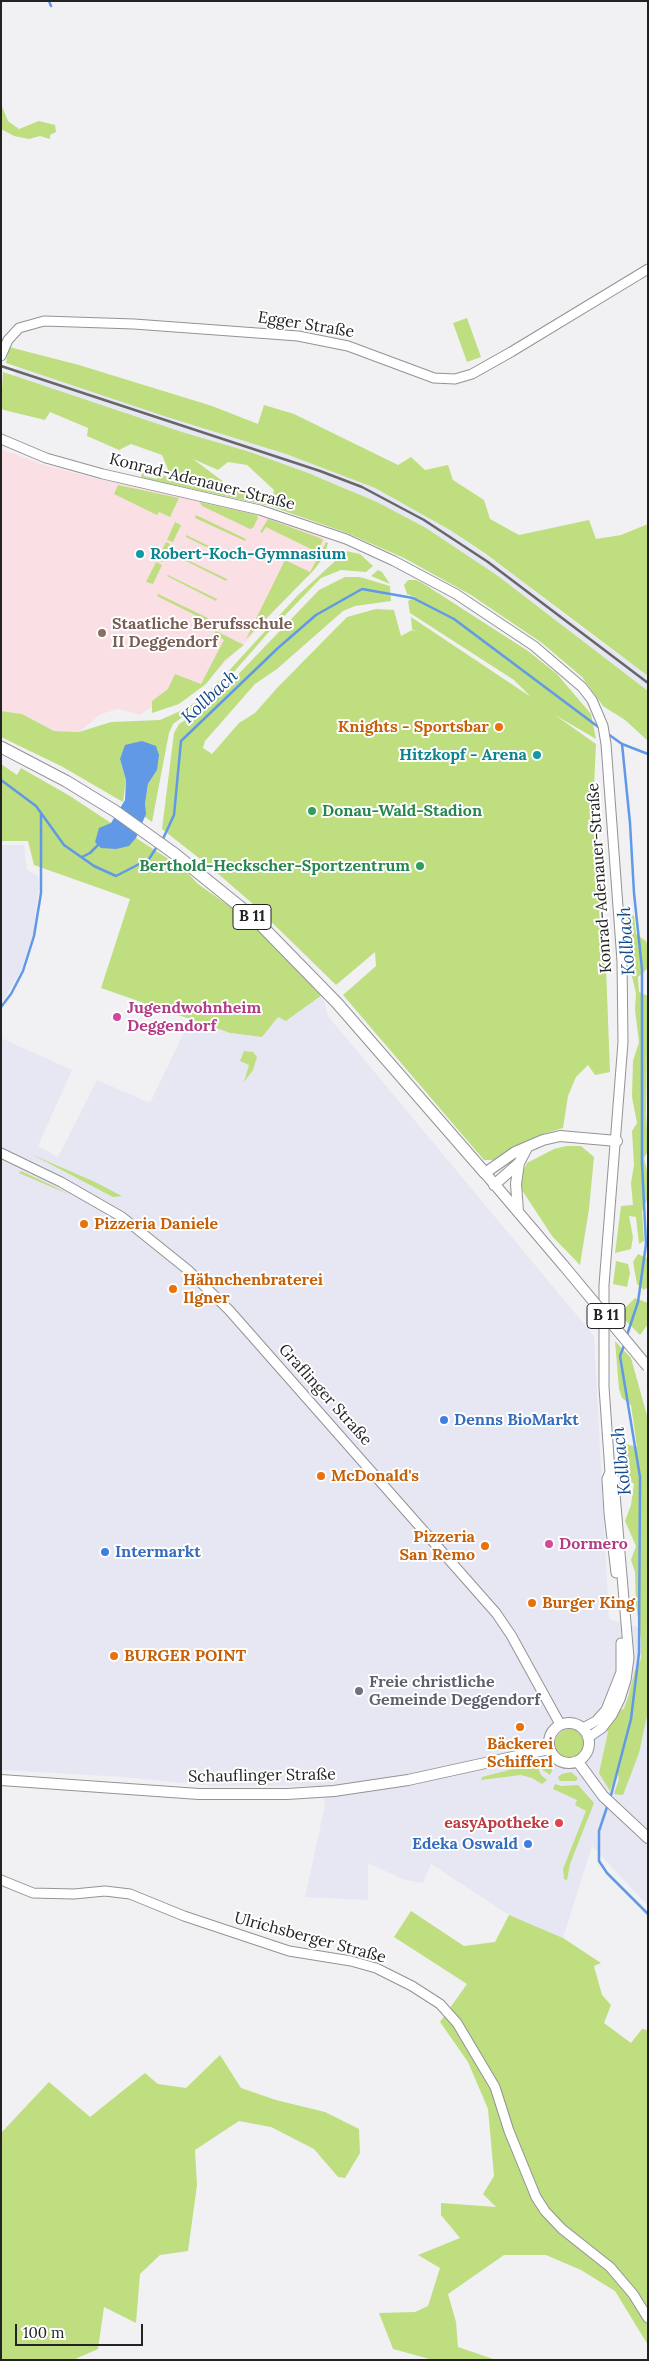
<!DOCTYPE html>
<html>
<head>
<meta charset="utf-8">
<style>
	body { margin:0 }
	#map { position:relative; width:649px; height:2361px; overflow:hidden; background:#f1f1f4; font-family:Lora,serif }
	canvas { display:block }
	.frame { position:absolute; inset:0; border:2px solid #232324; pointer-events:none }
	.scale { position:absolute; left:15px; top:2324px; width:128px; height:22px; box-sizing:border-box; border:2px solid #232324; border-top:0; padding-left:6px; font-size:15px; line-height:18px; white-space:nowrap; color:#232324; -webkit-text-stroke:4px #fff; paint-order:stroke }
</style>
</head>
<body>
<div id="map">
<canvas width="649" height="2361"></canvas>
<div class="frame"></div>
<div class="scale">100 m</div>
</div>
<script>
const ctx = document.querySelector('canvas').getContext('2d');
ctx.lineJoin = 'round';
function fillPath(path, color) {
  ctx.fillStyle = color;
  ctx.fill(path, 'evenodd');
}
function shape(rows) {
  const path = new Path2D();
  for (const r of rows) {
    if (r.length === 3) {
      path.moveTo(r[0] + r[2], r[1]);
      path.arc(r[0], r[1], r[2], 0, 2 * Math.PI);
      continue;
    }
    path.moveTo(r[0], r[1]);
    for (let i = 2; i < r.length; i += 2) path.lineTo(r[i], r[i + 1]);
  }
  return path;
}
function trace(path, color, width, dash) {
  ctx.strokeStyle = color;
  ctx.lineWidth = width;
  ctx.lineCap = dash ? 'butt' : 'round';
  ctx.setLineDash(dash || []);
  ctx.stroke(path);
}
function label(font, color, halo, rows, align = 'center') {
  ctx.font = font + ' Lora,serif';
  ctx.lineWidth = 4;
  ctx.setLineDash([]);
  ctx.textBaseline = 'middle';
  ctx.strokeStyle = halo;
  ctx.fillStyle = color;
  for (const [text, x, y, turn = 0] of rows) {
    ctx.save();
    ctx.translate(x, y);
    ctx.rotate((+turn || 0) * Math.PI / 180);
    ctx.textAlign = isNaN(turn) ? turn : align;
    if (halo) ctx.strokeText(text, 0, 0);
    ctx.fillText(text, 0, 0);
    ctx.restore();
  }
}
const built = shape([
	[17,367,286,454,375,488,450,530,522,581,565,615,648,676,648,691,498,576,348,489,250,452,182,432,13,376],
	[1,845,24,845,27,870,38,876,39,886,33,936,21,971,1,1004],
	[322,995,328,1016,594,1336,609,1619,648,1630,648,1906,592,1846,563,1938,509,1915,431,1864,423,1883,405,1880,368,1863,368,1900,305,1897,325,1805,319,1786,213,1786,123,1777,1,1770,1,1038,72,1070,38,1146,58,1157,97,1080,150,1103,190,1020,230,1033,262,1037,278,1017,286,1021]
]);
const education = shape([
	[1,449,44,465,99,479,247,510,321,535,327,539,310,572,244,644,200,687,168,695,140,715,118,709,101,714,79,732,54,731,22,714,1,711]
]);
const green = shape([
	[1,104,8,121,19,129,39,121,55,125,56,132,50,135,50,139,40,136,29,139,14,136,1,129],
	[467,318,481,357,467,362,453,323],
	[9,347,79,365,212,406,258,424,264,405,294,414,398,465,411,457,425,470,448,465,453,480,484,500,490,519,519,535,589,520,596,539,621,535,648,524,648,676,486,554,450,530,375,488,286,454,161,415,6,363],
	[3,372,182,432,250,452,308,473,377,502,426,528,498,576,648,691,648,741,625,720,603,706,582,677,542,643,471,595,404,558,347,533,270,506,143,478,141,477,143,470,144,476,157,479,158,473,172,479,162,455,131,444,119,450,87,436,88,428,50,412,45,420,4,410,1,408],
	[193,459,218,470,228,462,247,465,274,490,272,498,232,488],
	[118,485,179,498,170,517,159,512,157,515,114,494],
	[199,502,257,515,258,518,253,528,250,529,202,506],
	[196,515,246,539,245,541,195,518],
	[268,519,320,538,323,540,317,552,266,527,262,533,260,532],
	[175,522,181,525,173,542,167,540],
	[186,535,236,559,235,561,186,537],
	[166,542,170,544,162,562,157,560],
	[326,542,328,543,324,557,313,571,246,639,285,560,310,572],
	[346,551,360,554,373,566,366,572,341,570,321,578,268,633,212,697,193,711,202,698,225,675,297,596],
	[177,555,227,579,226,581,176,556],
	[156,562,162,565,153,584,146,582],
	[378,570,382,572,390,584,371,576],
	[168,575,217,599,216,601,167,576],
	[345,577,360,577,390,586,391,601,355,606,343,611,277,669,255,684,205,741,203,748,212,754,239,723,255,713,277,688,347,617,376,609,394,610,401,636,412,630,416,632,412,629,411,617,531,697,514,680,410,613,408,601,415,597,407,594,404,585,408,580,416,580,424,584,528,651,557,674,591,714,596,739,555,715,596,744,593,809,596,844,602,862,610,1072,595,1075,588,1065,576,1077,568,1096,563,1128,543,1134,499,1160,484,1160,343,995,376,966,375,952,336,985,253,904,209,866,162,829,174,733,179,724,207,707,319,590],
	[158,594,208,618,207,621,157,596],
	[216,631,244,645,225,660,206,684,179,704,152,713,152,701,168,689,175,674,201,684,224,640,214,634],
	[196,702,188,713,173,724,169,733,152,822,145,817,145,804,148,784,157,770,120,759,126,780,123,802,61,766,1,737,1,711,22,714,54,731,79,732,111,722,160,720,185,709],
	[1,764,17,775,21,768,70,796,111,823,128,846,136,838,184,869,198,884,239,913,278,948,322,995,286,1021,278,1017,262,1037,230,1033,101,988,130,899,34,865,28,841,2,841],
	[634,915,636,934,646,941,648,946,648,968,638,977,639,992,648,996,646,1111,648,1151,644,1158,648,1175,648,1198,642,1211,644,1241,639,1244,636,1217,629,1216,633,1237,631,1249,615,1253,621,1206,633,1205,631,1183,634,1165,632,1131,637,1123,632,1097,633,1061,639,1042,635,1010,636,993,629,964,630,952,626,918],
	[244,1051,253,1052,257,1057,253,1070,244,1082,249,1065,240,1061],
	[566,1146,581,1146,594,1157,589,1209,580,1265,552,1236,520,1187,520,1177,527,1163,554,1149],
	[33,1155,95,1182,122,1196,113,1197],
	[21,1171,53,1186,68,1194,19,1173],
	[638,1254,647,1258,648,1262,648,1287,644,1290,637,1284,633,1262],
	[616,1261,628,1264,630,1273,627,1287,613,1284],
	[635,1298,648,1303,648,1324,640,1335,622,1317,621,1312],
	[615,1341,631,1358,648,1419,648,1711,639,1753,623,1795,614,1794,619,1779,617,1770,610,1791,599,1773,608,1732,606,1729,619,1710,624,1709,629,1694,635,1670,641,1659,641,1639,636,1606,635,1572,631,1560,636,1546,625,1521,631,1505,634,1484,622,1474,619,1442,637,1447,631,1405,622,1398,619,1389],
	[570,1744,15],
	[541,1758,548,1760,550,1763,552,1771,550,1775,543,1770,539,1761],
	[536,1763,541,1775,547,1780,542,1784,532,1778,521,1775,481,1780,482,1777],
	[571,1772,578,1778,576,1781,560,1781,558,1777,562,1774],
	[555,1784,561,1786,578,1785,594,1803,570,1864,567,1880,564,1879,563,1869,586,1811,575,1805,577,1800,553,1789],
	[411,1911,464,1946,495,1942,509,1915,563,1938,601,1963,594,1966,602,1995,611,2005,604,2023,631,2043,642,2029,648,2030,648,2345,615,2291,581,2270,546,2255,504,2255,448,2294,456,2322,458,2347,496,2360,433,2360,393,2349,379,2313,415,2312,428,2306,440,2268,418,2255,460,2238,441,2215,441,2203,496,2207,483,2194,494,2176,488,2109,468,2062,440,2022,467,1984,394,1937],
	[220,2055,241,2088,276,2100,325,2112,359,2129,360,2153,345,2178,338,2177,314,2149,271,2127,239,2121,195,2150,197,2185,188,2251,160,2255,140,2274,136,2323,104,2307,98,2349,73,2360,1,2360,1,2133,49,2082,90,2117,145,2073,158,2084,186,2088]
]);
const water = shape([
	[142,741,156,746,159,755,157,770,148,784,145,804,146,814,136,838,129,846,116,849,101,848,95,842,99,828,111,823,125,800,126,780,120,759,125,745]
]);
const stream = shape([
	[49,1,51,6],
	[608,734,622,744,648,754],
	[622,744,630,823,634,893,642,969,642,1163,646,1244,638,1302,626,1338],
	[1,780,36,806,64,845,94,866,116,876,149,859,158,845],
	[162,841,174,815,181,741,278,648,316,615,362,589,413,598,454,619,601,729],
	[82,857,90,853,98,845],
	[1,1007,11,994,23,971,34,936,41,893,41,814],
	[610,1799,631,1719,639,1653,640,1477,620,1356,625,1343],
	[608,1804,599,1831,599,1861,607,1873,648,1914]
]);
const tertiary = shape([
	[1,356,8,340,19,328,44,321,134,324,298,336,348,346,434,378,455,379,472,374,511,352,648,269],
	[1,439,46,458,103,474,260,510,346,539,394,561,456,594,534,646,582,687,592,700,603,726,606,744,622,961,623,1042,604,1285,604,1387,610,1472,614,1479,615,1494,629,1658,626,1680,620,1699,612,1715,602,1728,589,1737],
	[1,1153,61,1182,122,1217,188,1270,229,1310,496,1613,511,1635,560,1724],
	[610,1472,607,1479,609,1513,616,1573],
	[583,1728,596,1721,606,1710,621,1672,621,1643],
	[1,1880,33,1893,74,1894,105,1891,130,1894,184,1916,289,1951,351,1961,376,1968,412,1986,440,2004,457,2023,495,2087,509,2131,536,2197,545,2211,562,2229,610,2267,633,2294,648,2318]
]);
const secondary = shape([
	[569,1743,20],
	[578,1762,603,1796,648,1838],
	[1,1780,199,1794,287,1794,334,1791,408,1780,549,1749]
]);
const primary = shape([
	[494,1185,519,1163,527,1148],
	[518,1211,516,1184,519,1163],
	[564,1266,485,1173,515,1152,543,1140,560,1136,617,1141]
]);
const trunk = shape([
	[1,747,66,781,115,811,175,854,254,918,337,1003,485,1173]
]);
const rail = shape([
	[1,366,320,471,362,487,424,520,488,562,648,683]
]);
const primaryBridge = shape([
	[564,1266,648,1367]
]);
const markers = [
	[140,554,5,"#0f9aa8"],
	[102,633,5,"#8d6e63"],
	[499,727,5,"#e8710a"],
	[537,755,5,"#0f9aa8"],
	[312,811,5,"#2e9e5b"],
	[420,866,5,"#2e9e5b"],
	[117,1017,5,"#d1479c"],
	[84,1224,5,"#e8710a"],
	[173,1289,5,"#e8710a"],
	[444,1420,5,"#3f7fe0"],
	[321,1476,5,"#e8710a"],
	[549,1544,5,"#d1479c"],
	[485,1546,5,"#e8710a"],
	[105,1552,5,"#3f7fe0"],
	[532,1603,5,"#e8710a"],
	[114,1656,5,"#e8710a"],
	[359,1691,5,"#6b7280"],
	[520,1727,5,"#e8710a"],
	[559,1823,5,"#e0444e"],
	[528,1844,5,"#3f7fe0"]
];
const shields = [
	[252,917,38],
	[606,1316,38]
];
const shieldNames = [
	["B 11",252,917],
	["B 11",606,1316]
];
const streetNames = [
	["Egger Straße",306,325,9],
	["Konrad-Adenauer-Straße",202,482,14],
	["Konrad-Adenauer-Straße",600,878,-94],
	["Graflinger Straße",325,1395,48],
	["Schauflinger Straße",262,1776,-1],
	["Ulrichsberger Straße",310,1938,15]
];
const cultureNames = [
	["Robert-Koch-Gymnasium",150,554],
	["Hitzkopf - Arena",527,755,"right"]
];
const educationNames = [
	["Staatliche Berufsschule",112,624],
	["II Deggendorf",112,642]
];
const foodNames = [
	["Knights - Sportsbar",489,727,"right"],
	["Pizzeria Daniele",94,1224],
	["Hähnchenbraterei",183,1280],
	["Ilgner",183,1298],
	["McDonald's",331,1476],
	["Pizzeria",475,1537,"right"],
	["San Remo",475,1555,"right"],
	["Burger King",542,1603],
	["BURGER POINT",124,1656],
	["Bäckerei",520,1744,"center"],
	["Schifferl",520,1762,"center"]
];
const leisureNames = [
	["Donau-Wald-Stadion",322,811],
	["Berthold-Heckscher-Sportzentrum",410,866,"right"]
];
const hotelNames = [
	["Jugendwohnheim",127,1008],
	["Deggendorf",127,1026],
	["Dormero",559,1544]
];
const shopNames = [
	["Denns BioMarkt",454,1420],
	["Intermarkt",115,1552],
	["Edeka Oswald",518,1844,"right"]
];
const worshipNames = [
	["Freie christliche",369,1682],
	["Gemeinde Deggendorf",369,1700]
];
const healthNames = [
	["easyApotheke",549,1823]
];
const waterNames = [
	["Kollbach",210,697,-43],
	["Kollbach",627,941,-94],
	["Kollbach",622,1461,-96]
];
fillPath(built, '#e6e7f2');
fillPath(education, '#fae0e4');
fillPath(green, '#bede80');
fillPath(water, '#6199e6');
trace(stream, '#6199e6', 2.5);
trace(tertiary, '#939396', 11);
trace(secondary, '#939396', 12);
trace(primary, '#939396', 12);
trace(trunk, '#939396', 13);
trace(tertiary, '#fff', 9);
trace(secondary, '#fff', 10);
trace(primary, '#fff', 10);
trace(trunk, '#fff', 11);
trace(rail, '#676769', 2.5);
trace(primaryBridge, '#939396', 12, []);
trace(primaryBridge, '#fff', 10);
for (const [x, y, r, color] of markers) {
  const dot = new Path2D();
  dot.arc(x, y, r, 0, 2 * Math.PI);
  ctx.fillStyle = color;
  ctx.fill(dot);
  trace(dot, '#fff', 2);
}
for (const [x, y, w] of shields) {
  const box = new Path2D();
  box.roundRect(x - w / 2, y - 12.5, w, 25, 4);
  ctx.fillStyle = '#fff';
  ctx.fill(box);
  trace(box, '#232324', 1);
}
label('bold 15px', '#232324', null, shieldNames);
label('16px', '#232324', '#fff', streetNames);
label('bold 16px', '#0d838f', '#fff', cultureNames, 'left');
label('bold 16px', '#785e54', '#fff', educationNames, 'left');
label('bold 16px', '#c56008', '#fff', foodNames, 'left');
label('bold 16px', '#27864d', '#fff', leisureNames, 'left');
label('bold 16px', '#b23c85', '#fff', hotelNames, 'left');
label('bold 16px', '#366cbe', '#fff', shopNames, 'left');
label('bold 16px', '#5b616d', '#fff', worshipNames, 'left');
label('bold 16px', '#be3a42', '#fff', healthNames, 'right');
label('italic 18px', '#144b8f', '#fff', waterNames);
</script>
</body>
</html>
